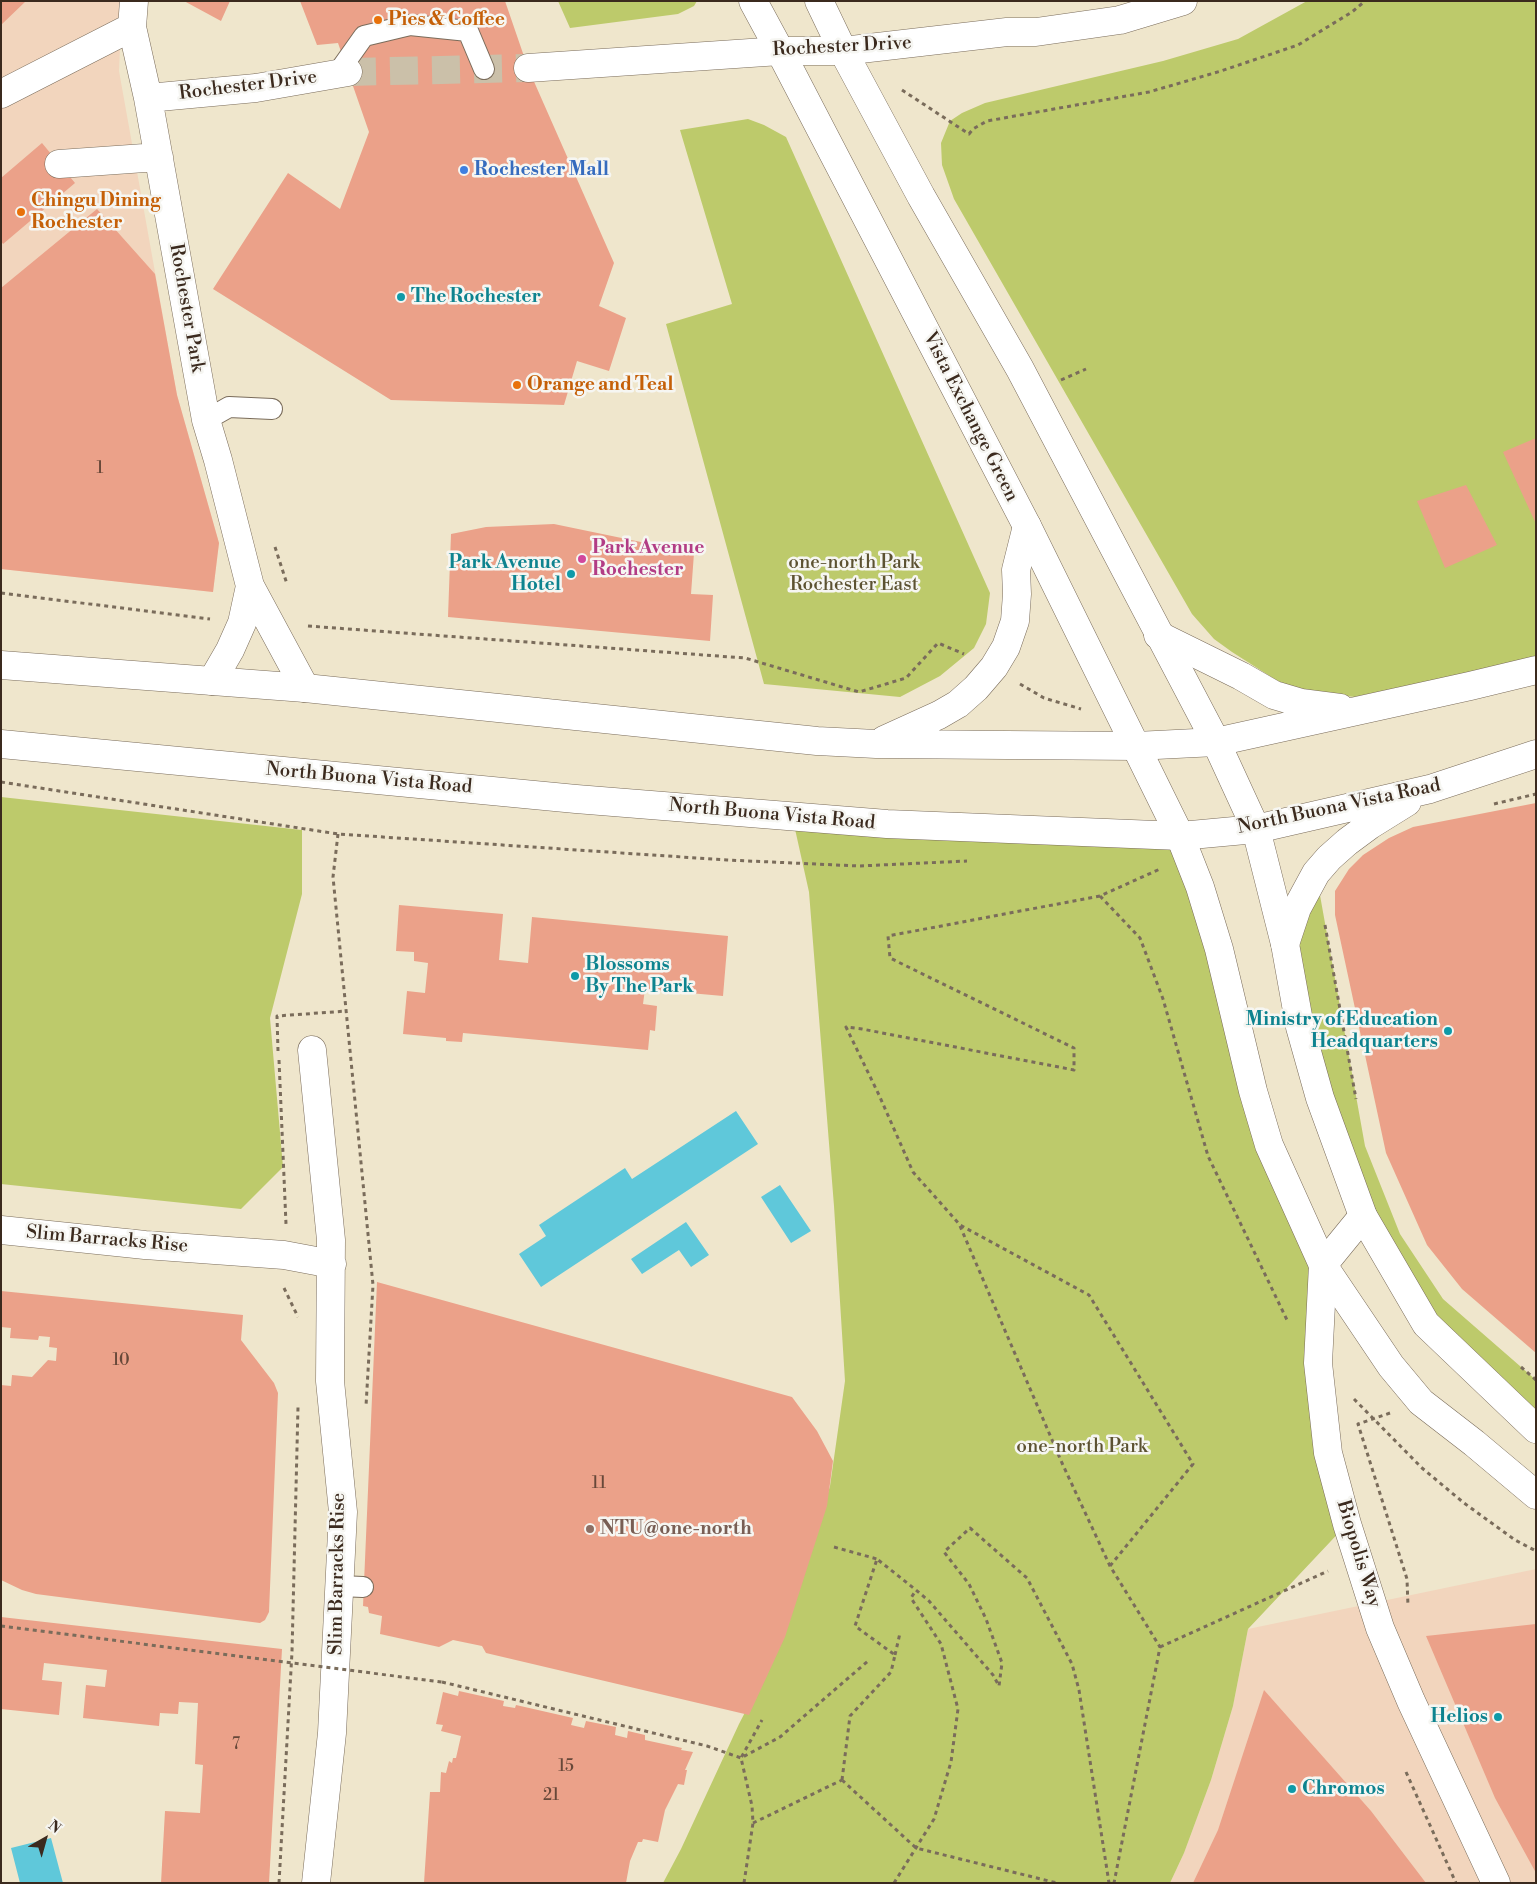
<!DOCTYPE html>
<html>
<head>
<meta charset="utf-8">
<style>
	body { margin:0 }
	#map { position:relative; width:1537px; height:1884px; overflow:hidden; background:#efe6cc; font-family:"Libre Bodoni",serif }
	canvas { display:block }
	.frame { position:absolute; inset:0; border:2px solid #3b2a1e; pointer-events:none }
	.north { position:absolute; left:20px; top:1814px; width:50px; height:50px; -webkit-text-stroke:4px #f6f6f2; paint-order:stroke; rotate:38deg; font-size:14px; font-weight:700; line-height:20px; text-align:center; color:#3b2a1e }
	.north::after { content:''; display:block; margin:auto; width:18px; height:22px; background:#3b2a1e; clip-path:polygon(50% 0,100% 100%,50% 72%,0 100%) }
</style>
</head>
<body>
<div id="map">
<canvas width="1537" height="1884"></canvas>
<div class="frame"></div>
<div class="north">N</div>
</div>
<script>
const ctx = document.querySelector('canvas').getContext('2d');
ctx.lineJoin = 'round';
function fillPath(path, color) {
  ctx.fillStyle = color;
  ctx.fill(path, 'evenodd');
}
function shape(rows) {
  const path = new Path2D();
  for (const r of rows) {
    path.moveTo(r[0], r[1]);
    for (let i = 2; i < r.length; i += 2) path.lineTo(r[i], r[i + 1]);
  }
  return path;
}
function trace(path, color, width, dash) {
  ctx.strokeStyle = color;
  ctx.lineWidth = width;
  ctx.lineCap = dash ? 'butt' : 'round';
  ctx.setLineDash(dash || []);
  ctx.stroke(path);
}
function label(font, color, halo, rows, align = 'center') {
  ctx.font = font + ' "Libre Bodoni",serif';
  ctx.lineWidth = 5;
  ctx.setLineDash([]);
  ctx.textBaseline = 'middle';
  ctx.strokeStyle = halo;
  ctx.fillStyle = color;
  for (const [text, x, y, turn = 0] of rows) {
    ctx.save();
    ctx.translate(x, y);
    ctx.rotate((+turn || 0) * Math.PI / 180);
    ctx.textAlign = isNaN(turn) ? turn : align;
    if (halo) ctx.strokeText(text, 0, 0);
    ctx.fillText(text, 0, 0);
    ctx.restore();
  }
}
const built = shape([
	[1,1,122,1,119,71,177,395,219,543,213,592,1,569],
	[1536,1569,1536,1883,1170,1883,1184,1853,1211,1780,1233,1706,1248,1629]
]);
const green = shape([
	[558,1,697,1,694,6,678,14,570,28],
	[1307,1,1536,1,1536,658,1355,697,1298,690,1276,680,1232,652,1214,639,1192,614,954,199,942,165,941,143,950,121,962,113,985,103,1163,61,1238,39],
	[748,119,764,125,786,137,990,593,986,624,974,648,940,676,900,697,764,684,666,324,732,304,680,130],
	[1,797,302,830,302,894,270,1018,283,1167,241,1209,1,1184],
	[795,829,1180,836,1219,949,1323,1265,1318,1363,1347,1524,1248,1629,1233,1706,1211,1780,1184,1853,1170,1883,663,1883,681,1849,739,1724,769,1666,806,1568,830,1486,845,1381,834,1206,809,892],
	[1316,873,1365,1146,1400,1234,1443,1299,1536,1380,1536,1428,1461,1357,1336,1144,1291,925]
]);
const water = shape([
	[736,1111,758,1144,541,1287,519,1254,546,1236,539,1225,625,1168,632,1179],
	[780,1185,811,1231,791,1243,761,1197],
	[686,1222,709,1255,691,1267,679,1250,642,1274,631,1259],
	[51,1838,63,1883,20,1883,11,1848]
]);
const building = shape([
	[1,1,26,1,1,25],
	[184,1,230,1,221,21],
	[300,1,505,1,528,68,614,263,599,306,626,318,609,371,577,361,564,405,391,400,213,289,288,173,340,209,369,132,338,43,317,45],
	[42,143,75,183,3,244,1,241,1,178],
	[97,209,155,274,177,395,219,543,213,592,1,569,1,288],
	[1536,438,1536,524,1503,452],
	[1466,485,1497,545,1445,568,1417,501],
	[554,524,694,553,691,594,713,595,710,641,448,617,451,534,486,527],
	[1536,803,1536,1353,1462,1289,1427,1245,1386,1153,1335,915,1335,891,1349,869,1363,855,1389,838,1413,827],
	[399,905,503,914,499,960,528,963,532,917,728,936,723,996,645,989,643,1004,657,1006,655,1031,650,1030,648,1050,463,1033,462,1042,446,1041,446,1038,403,1034,407,991,425,993,428,963,414,961,414,952,396,951],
	[377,1282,792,1397,817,1431,833,1461,827,1506,785,1637,749,1715,486,1653,482,1646,453,1640,439,1647,380,1634,382,1616,369,1613,368,1607,363,1606],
	[1,1291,243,1315,241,1340,274,1383,278,1393,269,1612,265,1620,260,1623,36,1594,22,1590,1,1580,1,1385,11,1386,12,1375,32,1377,48,1360,56,1361,57,1348,49,1347,50,1337,39,1336,38,1340,10,1338,11,1328,1,1327],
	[1,1617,282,1649,269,1883,161,1883,165,1811,200,1813,203,1765,195,1764,198,1703,179,1702,178,1714,160,1713,159,1726,83,1718,86,1685,105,1687,107,1670,44,1663,42,1680,62,1682,59,1715,1,1709],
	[1536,1624,1536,1873,1495,1798,1426,1636],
	[1264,1690,1371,1811,1426,1883,1193,1883,1218,1830],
	[459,1691,504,1701,503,1706,515,1708,516,1705,573,1718,571,1725,584,1728,586,1721,616,1727,615,1735,627,1738,628,1731,645,1735,645,1740,682,1748,681,1750,693,1752,685,1770,687,1770,684,1785,678,1784,665,1810,658,1842,643,1839,642,1842,638,1842,630,1861,626,1883,424,1883,430,1792,440,1792,441,1772,446,1773,449,1761,452,1763,453,1758,456,1758,461,1736,441,1731,443,1725,436,1724,443,1692,458,1696]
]);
const streetTunnel = shape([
	[348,72,528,68]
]);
const path = shape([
	[902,90,969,134,973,129,987,121,1149,92,1221,71,1298,45,1352,12,1365,1],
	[1061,380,1086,369],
	[275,547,287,584],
	[1,593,210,619],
	[308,626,745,658,859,692,906,678,938,643,964,654],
	[1020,684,1044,698,1081,709],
	[1,782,338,834,727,860,859,866,967,861],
	[1494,804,1536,794],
	[338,834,333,877,373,1285,366,1406],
	[1100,896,1140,938,1163,999,1208,1156,1287,1320],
	[1325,925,1356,1099],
	[278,1051,277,1016,347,1011],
	[279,1060,286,1224],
	[960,1226,1062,1463,1110,1566,1160,1647,1114,1883],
	[284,1288,298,1317],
	[1521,1367,1536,1380],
	[1354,1399,1422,1468,1464,1503,1515,1540,1536,1551],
	[1390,1413,1358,1424,1407,1579,1408,1606],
	[834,1547,877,1559],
	[1110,1566,1193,1464,1089,1295,960,1225,913,1172,879,1095,846,1027,862,1029,1074,1070,1074,1048,890,958,888,936,1100,896,1160,869],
	[1160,1647,1328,1571],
	[895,1655,900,1633],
	[442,1682,707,1746,741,1758,780,1737,868,1661],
	[1406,1772,1456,1883],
	[842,1780,850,1716,891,1672,895,1655,855,1626,877,1559,916,1590],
	[842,1780,916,1848,1057,1883],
	[753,1823,842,1780],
	[279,1883,292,1652,298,1407],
	[744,1883,753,1823,752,1806,741,1758,762,1720],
	[894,1883,934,1819,951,1762,958,1709,941,1644,911,1598,916,1590,929,1601,993,1675,999,1686,1002,1663,986,1619,969,1584,944,1552,970,1528,1027,1578,1072,1664,1079,1690,1109,1883]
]);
const lane = shape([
	[337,74,364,36,410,25,468,31,484,69],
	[206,420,229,407,272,409],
	[340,1586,363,1587]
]);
const street = shape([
	[134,1,132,27,148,98,206,420,218,460,250,586,305,688],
	[528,68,780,51,843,51,1007,32,1036,32,1120,20,1183,1],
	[1,94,132,27],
	[148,98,256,88,348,72],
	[59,164,159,157],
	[212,681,230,650,242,623,250,586],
	[312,1050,331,1240,330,1381,343,1512,332,1733,316,1883],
	[1363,1216,1323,1265,1318,1363,1328,1453,1347,1524,1380,1628,1411,1701,1496,1883],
	[1,1230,145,1245,284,1255,332,1264]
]);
const secondary = shape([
	[753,1,780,51,1027,526,1180,836,1200,887,1219,949,1253,1091,1269,1145,1323,1265,1391,1366,1421,1402,1474,1443,1536,1495],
	[819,1,843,51,921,196,1020,369,1216,742,1256,829,1285,944,1300,1027,1320,1098,1363,1216,1426,1324,1536,1429]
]);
const primary = shape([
	[1158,635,1241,676,1274,695,1301,703,1340,708],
	[1,665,305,688,817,741,876,744,1136,746,1216,742,1470,686,1536,670],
	[884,740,939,715,958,704,976,688,994,667,1006,647,1015,621,1017,594,1016,570,1027,526],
	[1,744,576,799,887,824,1180,836,1256,829,1430,789,1536,754],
	[1285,944,1297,908,1316,873,1329,858,1347,842,1370,825,1407,802]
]);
const pathBridge = shape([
	[1,1626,442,1682]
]);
const markers = [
	[378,20,5,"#e8710a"],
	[464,170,5,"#3f7fe0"],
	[21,212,5,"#e8710a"],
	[401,297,5,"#0f9aa8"],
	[517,385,5,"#e8710a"],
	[582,559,5,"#d1479c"],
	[571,574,5,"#0f9aa8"],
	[575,976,5,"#0f9aa8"],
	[1448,1031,5,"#0f9aa8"],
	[590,1529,5,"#8d6e63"],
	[1498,1717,5,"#0f9aa8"],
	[1292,1789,5,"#0f9aa8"]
];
const numberNames = [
	["1",100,469],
	["10",121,1361],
	["11",599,1484],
	["7",236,1745],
	["15",566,1767],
	["21",551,1796]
];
const foodNames = [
	["Pies & Coffee",388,20],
	["Chingu Dining",31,201],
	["Rochester",31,223],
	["Orange and Teal",527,385]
];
const streetNames = [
	["Rochester Drive",842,47,-3],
	["Rochester Drive",248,86,-7],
	["Rochester Park",186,308,80],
	["Vista Exchange Green",970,417,63],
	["North Buona Vista Road",369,779,5],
	["North Buona Vista Road",1339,807,-12],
	["North Buona Vista Road",772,815,5],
	["Slim Barracks Rise",107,1240,5],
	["Biopolis Way",1358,1554,73],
	["Slim Barracks Rise",338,1574,-89]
];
const shopNames = [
	["Rochester Mall",474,170]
];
const cultureNames = [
	["The Rochester",411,297],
	["Park Avenue",561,563,"right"],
	["Hotel",561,585,"right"],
	["Blossoms",585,965],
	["By The Park",585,987],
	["Ministry of Education",1438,1020,"right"],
	["Headquarters",1438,1042,"right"],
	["Helios",1488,1717,"right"],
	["Chromos",1302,1789]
];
const hotelNames = [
	["Park Avenue",592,548],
	["Rochester",592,570]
];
const parkNames = [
	["one-north Park",854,563],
	["Rochester East",854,585],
	["one-north Park",1082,1447]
];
const educationNames = [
	["NTU@one-north",600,1529]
];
fillPath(built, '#f2d5bd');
fillPath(green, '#bdca6b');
fillPath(water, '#5fc8da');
fillPath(building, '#eba189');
trace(streetTunnel, '#cbc0a9', 28, [28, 14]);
trace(lane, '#7a6c5b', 22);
trace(street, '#7a6c5b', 29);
trace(secondary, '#7a6c5b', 29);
trace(primary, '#7a6c5b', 29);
trace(path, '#7a6c5b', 3, [4, 4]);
trace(lane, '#fff', 20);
trace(street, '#fff', 28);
trace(secondary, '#fff', 28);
trace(primary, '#fff', 28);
trace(pathBridge, '#7a6c5b', 3, [4, 4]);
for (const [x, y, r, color] of markers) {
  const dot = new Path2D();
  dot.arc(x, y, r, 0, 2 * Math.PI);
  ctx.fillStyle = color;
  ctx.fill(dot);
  trace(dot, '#f6f6f2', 2);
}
label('16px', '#674839', null, numberNames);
label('bold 19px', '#c56008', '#f6f6f2', foodNames, 'left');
label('19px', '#3b2a1e', '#f6f6f2', streetNames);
label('bold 19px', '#366cbe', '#f6f6f2', shopNames, 'left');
label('bold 19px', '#0d838f', '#f6f6f2', cultureNames, 'left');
label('bold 19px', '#b23c85', '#f6f6f2', hotelNames, 'left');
label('19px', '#5c5231', '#f6f6f2', parkNames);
label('bold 19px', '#785e54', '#f6f6f2', educationNames, 'left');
</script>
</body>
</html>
